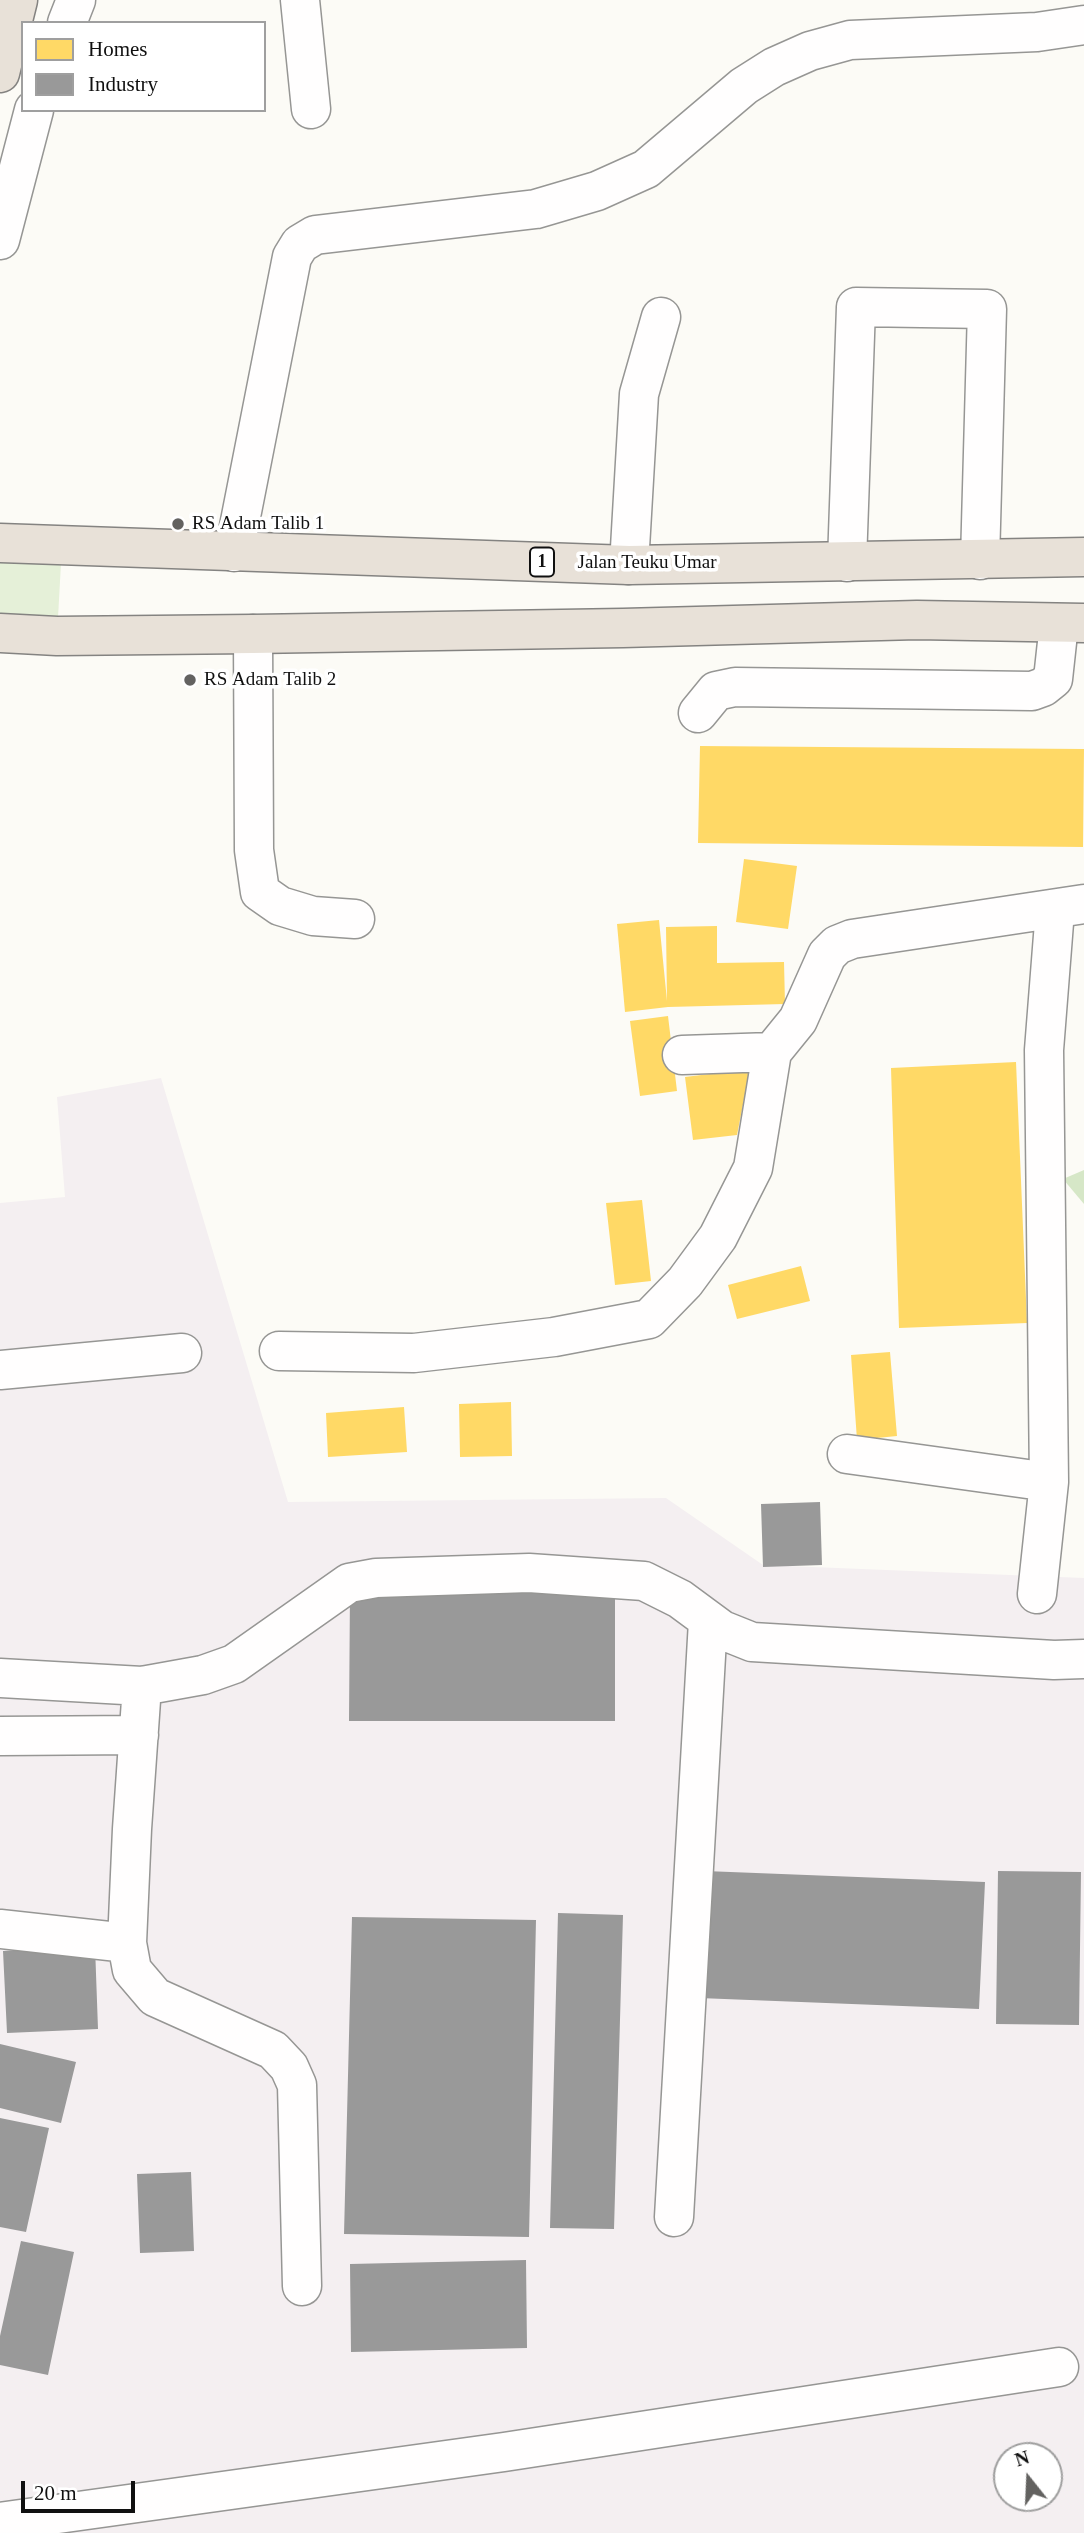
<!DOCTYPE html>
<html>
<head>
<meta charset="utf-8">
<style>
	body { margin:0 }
	#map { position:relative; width:1084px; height:2533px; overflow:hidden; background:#fcfbf6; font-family:"Times New Roman",serif }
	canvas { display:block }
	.legend { position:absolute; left:21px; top:21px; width:245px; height:91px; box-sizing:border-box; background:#fff; border:2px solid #9f9f9f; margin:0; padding:9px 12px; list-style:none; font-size:21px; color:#101010 }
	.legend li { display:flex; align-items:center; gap:14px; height:35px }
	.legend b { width:35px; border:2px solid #9f9f9f }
	.north { position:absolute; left:993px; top:2442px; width:70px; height:70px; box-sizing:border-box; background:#fff; border:2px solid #9f9f9f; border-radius:50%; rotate:342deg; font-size:19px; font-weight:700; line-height:28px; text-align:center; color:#101010 }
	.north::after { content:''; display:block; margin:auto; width:24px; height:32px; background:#636260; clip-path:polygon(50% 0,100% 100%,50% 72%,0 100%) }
	.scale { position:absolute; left:21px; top:2481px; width:114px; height:32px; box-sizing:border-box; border:4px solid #101010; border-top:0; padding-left:9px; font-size:21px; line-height:24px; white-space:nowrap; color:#101010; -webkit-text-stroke:5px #fff; paint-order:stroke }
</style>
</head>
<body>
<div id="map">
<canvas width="1084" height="2533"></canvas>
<ul class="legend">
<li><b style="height:19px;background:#ffd966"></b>Homes</li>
<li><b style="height:19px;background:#999"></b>Industry</li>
</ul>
<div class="north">N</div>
<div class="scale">20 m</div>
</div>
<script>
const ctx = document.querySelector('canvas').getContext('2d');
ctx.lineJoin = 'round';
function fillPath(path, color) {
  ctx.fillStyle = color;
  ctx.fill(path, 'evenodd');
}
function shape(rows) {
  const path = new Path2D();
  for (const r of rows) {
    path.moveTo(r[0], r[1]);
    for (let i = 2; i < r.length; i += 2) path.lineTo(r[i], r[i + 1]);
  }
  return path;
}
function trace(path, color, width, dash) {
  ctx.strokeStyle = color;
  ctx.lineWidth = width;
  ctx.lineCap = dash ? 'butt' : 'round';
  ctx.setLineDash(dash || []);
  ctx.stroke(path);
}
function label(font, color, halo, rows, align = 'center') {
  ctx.font = font + ' "Times New Roman",serif';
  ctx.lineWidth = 7;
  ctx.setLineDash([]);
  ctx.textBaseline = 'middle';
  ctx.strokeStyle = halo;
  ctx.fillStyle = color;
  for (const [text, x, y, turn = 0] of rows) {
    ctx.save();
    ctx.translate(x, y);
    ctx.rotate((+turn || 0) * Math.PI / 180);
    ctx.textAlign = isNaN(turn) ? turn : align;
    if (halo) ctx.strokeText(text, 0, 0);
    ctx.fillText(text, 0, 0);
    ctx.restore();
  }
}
const industrial = shape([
	[161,1078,288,1502,666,1498,763,1565,1084,1578,1084,2533,0,2533,0,1203,65,1197,57,1097],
	[1007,2456,1049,2456,1049,2498,1007,2498]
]);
const green = shape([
	[0,543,62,545,57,636,0,634]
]);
const forest = shape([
	[1084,1170,1084,1204,1063,1179]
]);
const homes = shape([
	[700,746,1084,749,1083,847,698,843],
	[744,859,797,866,788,929,736,922],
	[659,920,667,1001,666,927,717,926,717,963,784,962,785,1004,668,1007,625,1012,617,924],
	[668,1016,677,1091,640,1096,630,1021],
	[1016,1062,1027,1323,899,1328,891,1068],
	[750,1069,737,1135,693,1140,685,1077],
	[642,1200,651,1281,615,1285,606,1203],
	[801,1266,810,1301,737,1319,728,1285],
	[890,1352,897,1436,857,1440,851,1355],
	[511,1402,512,1456,460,1457,459,1404],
	[404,1407,407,1452,328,1457,326,1413]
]);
const industry = shape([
	[820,1502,822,1565,763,1567,761,1504],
	[350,1590,615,1591,615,1721,349,1721],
	[705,1871,985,1882,979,2009,699,1998],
	[998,1871,1081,1872,1079,2025,996,2024],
	[558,1913,623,1915,614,2229,550,2228],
	[352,1917,536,1920,529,2237,344,2234],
	[95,1946,98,2029,7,2033,3,1951],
	[0,2044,76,2062,61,2123,0,2108],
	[0,2118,49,2128,26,2232,0,2227],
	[191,2172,194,2251,140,2253,137,2174],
	[21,2241,74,2252,48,2375,0,2365,0,2336],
	[526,2260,527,2348,351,2352,350,2264]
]);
const minor = shape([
	[300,0,311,109],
	[67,23,76,0],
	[0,240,34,110],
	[234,552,292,257,300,244,315,235,536,209,597,191,646,169,744,86,774,67,810,51,850,40,1037,32,1084,25],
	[847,562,856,307,987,309,980,560],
	[629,565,639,394,661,317],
	[253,634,254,850,260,892,280,906,313,916,355,919],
	[698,713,716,691,735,687,1032,691,1043,687,1053,679,1059,624],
	[682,1055,772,1052,798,1020,827,955,837,945,852,939,1084,904],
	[279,1351,414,1353,554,1337,649,1319,685,1282,718,1237,753,1168,772,1052],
	[0,1370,182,1353],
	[847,1454,1049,1482],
	[1037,1594,1049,1482,1044,1050,1055,910],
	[0,1678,142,1686,203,1675,234,1664,349,1583,376,1578,529,1573,644,1581,680,1599,722,1630,752,1642,1054,1660,1084,1659],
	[142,1686,132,1829,127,1943,132,1970,155,1997,273,2050,289,2067,297,2085,302,2286],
	[0,1736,139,1735],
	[0,1929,127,1943],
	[674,2217,708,1621],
	[0,2522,504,2452,1059,2367]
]);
const highway = shape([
	[0,73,18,0],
	[0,543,629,565,1084,557],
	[0,633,57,636,253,634,623,628,917,620,1084,623]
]);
const markers = [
	[178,524,7,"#636260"],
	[190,680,7,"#636260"]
];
const shields = [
	[542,562,24]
];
const shieldNames = [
	["1",542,562]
];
const poiNames = [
	["RS Adam Talib 1",192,524],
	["RS Adam Talib 2",204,680]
];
const streetNames = [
	["Jalan Teuku Umar",647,563]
];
fillPath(industrial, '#f4eff1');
fillPath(green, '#e5f0d8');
fillPath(forest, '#d6e7c7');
fillPath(homes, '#ffd966');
fillPath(industry, '#999');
trace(minor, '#969694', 41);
trace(highway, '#848381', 41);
trace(minor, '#fffefe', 38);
trace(highway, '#e8e1d8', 38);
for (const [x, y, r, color] of markers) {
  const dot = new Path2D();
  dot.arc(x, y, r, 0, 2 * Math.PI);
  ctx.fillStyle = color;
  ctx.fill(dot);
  trace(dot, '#fff', 2.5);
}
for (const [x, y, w] of shields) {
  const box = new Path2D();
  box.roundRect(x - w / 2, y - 14.5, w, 29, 5);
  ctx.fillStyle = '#fff';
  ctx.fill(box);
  trace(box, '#101010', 2);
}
label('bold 18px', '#101010', null, shieldNames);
label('19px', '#101010', '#fff', poiNames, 'left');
label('19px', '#101010', '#fff', streetNames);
</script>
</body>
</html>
